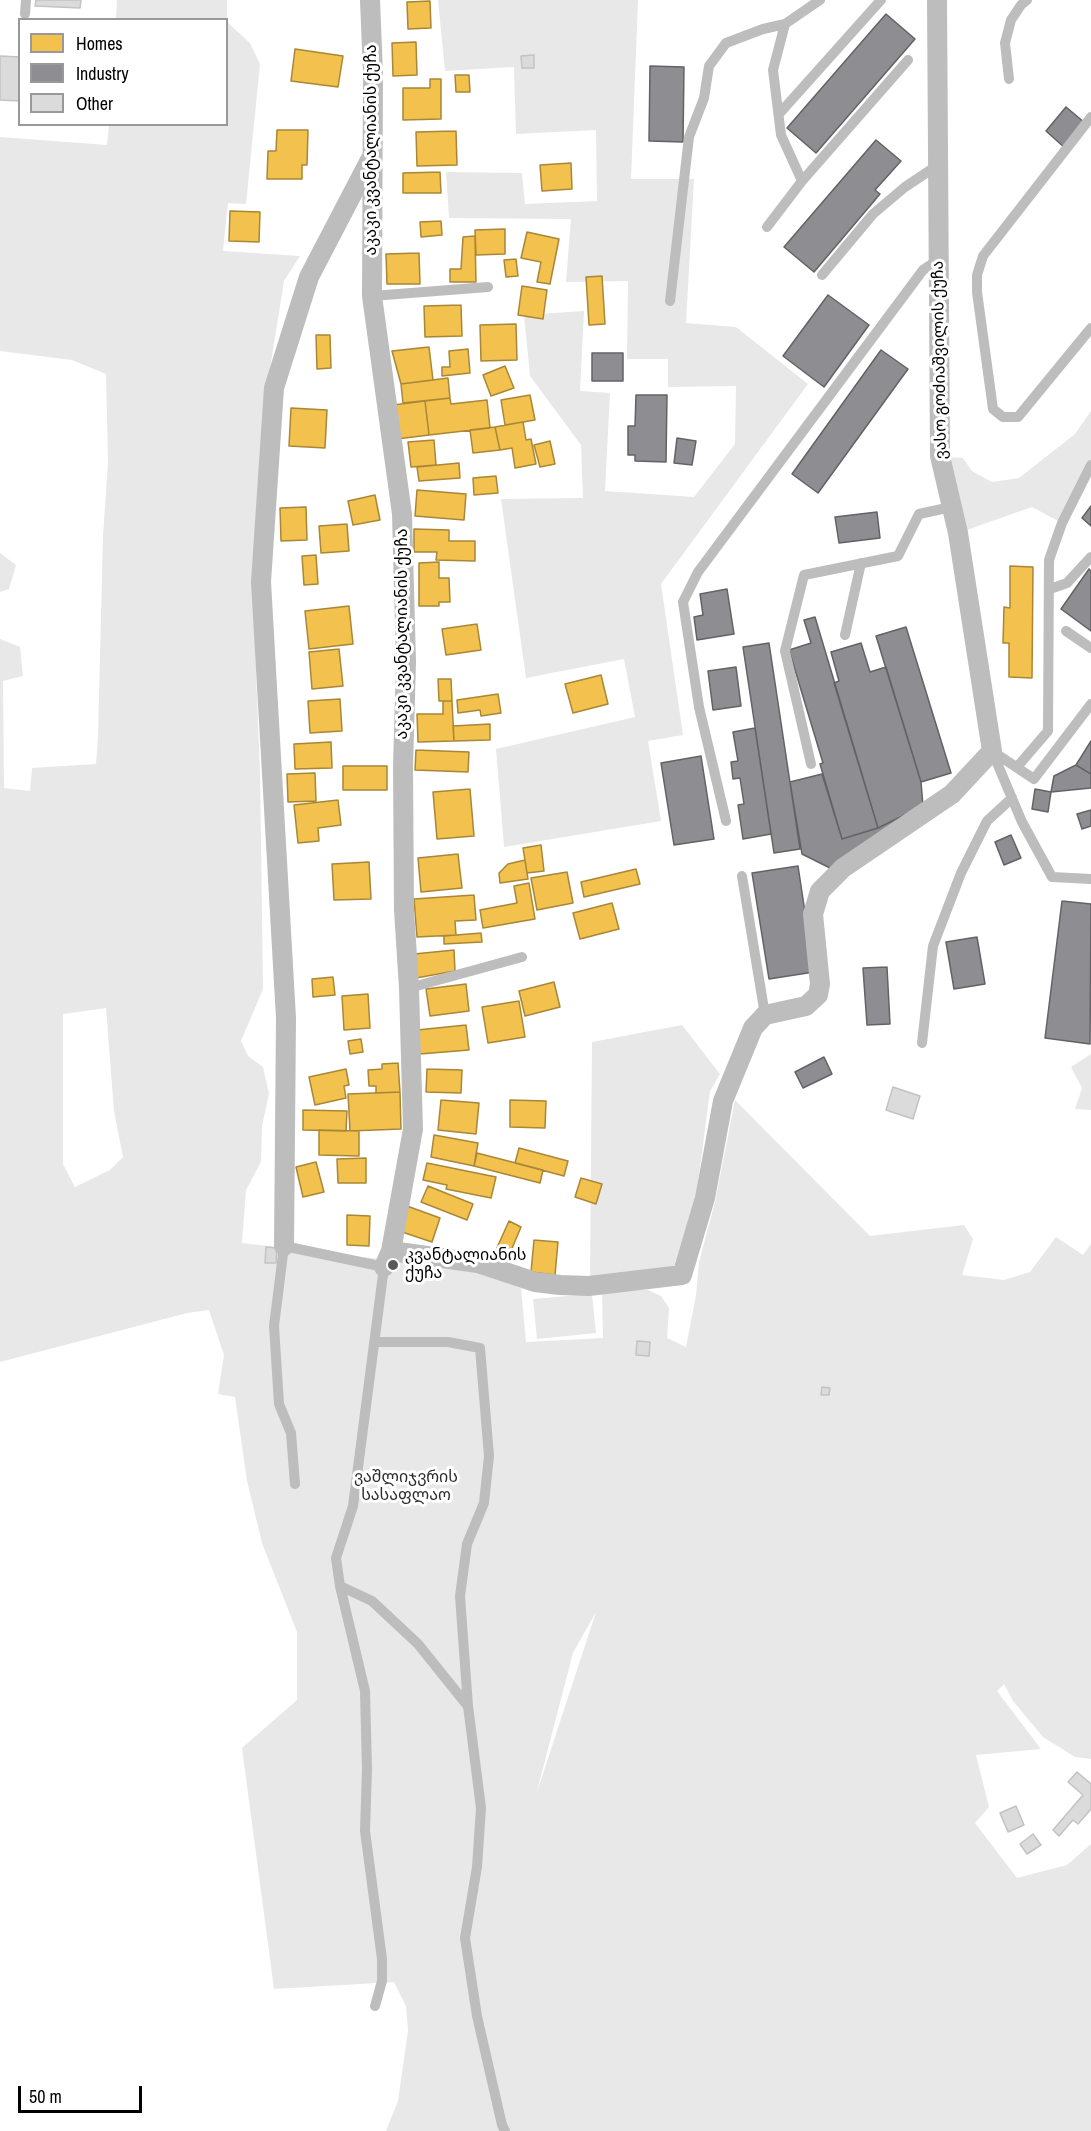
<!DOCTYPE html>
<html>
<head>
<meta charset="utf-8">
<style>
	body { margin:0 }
	#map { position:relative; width:1091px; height:2131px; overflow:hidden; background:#fff; font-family:"Archivo Narrow",sans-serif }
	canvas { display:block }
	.legend { position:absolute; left:18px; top:18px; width:210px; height:108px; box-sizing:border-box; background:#fff; border:2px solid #999; margin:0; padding:8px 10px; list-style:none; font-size:18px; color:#000 }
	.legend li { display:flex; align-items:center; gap:12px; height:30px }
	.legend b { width:30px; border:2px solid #999 }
	.scale { position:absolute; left:18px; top:2086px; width:124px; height:27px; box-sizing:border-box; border:3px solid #000; border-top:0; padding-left:8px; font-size:18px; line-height:21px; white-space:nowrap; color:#000; -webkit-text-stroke:4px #fff; paint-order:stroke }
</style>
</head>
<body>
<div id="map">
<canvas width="1091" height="2131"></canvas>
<ul class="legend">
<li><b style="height:16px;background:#f2c14e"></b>Homes</li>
<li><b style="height:16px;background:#8d8d92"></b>Industry</li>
<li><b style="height:16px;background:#dbdbdb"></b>Other</li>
</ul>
<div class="scale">50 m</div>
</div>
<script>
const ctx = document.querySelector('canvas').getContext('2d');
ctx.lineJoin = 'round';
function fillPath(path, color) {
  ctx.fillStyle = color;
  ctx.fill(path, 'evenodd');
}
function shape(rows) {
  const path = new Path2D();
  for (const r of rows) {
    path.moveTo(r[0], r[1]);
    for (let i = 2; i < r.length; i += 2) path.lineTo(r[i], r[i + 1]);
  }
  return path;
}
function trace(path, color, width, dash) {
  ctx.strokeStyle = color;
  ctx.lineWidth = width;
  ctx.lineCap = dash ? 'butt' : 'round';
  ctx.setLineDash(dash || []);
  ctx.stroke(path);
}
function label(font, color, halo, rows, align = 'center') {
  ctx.font = font + ' "Archivo Narrow","Noto Sans Georgian",sans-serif';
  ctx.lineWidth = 6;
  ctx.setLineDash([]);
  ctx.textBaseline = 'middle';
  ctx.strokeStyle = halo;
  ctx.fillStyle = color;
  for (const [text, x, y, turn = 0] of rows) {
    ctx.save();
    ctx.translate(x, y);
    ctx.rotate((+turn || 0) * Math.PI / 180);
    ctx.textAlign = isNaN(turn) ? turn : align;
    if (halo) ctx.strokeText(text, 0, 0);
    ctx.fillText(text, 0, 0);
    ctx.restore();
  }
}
const green = shape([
	[117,0,227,0,227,22,250,43,260,64,246,204,228,203,223,251,300,256,284,281,268,381,252,570,260,773,263,989,241,1041,248,1056,263,1067,269,1094,262,1126,261,1162,246,1190,242,1243,467,1269,521,1288,526,1342,603,1338,602,1291,648,1290,661,1296,669,1308,667,1338,686,1347,696,1295,699,1262,715,1202,735,1100,870,1236,964,1225,973,1239,962,1275,1004,1280,1030,1272,1056,1237,1083,1255,1091,1244,1091,1759,1075,1757,1043,1737,1013,1701,1004,1684,997,1691,1041,1749,976,1755,989,1807,975,1823,1017,1878,1067,1865,1091,1844,1091,2131,386,2131,398,2101,408,2031,406,2006,394,1982,274,1989,242,1748,297,1700,297,1632,262,1543,247,1481,235,1397,218,1394,224,1355,209,1310,187,1313,0,1362,0,639,20,647,23,676,3,681,4,788,30,791,32,768,96,764,98,737,103,536,108,463,106,374,72,360,0,351,0,137,107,145,109,125,226,124,226,20,116,19],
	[106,1008,114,1111,123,1157,110,1170,75,1187,63,1164,63,1014],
	[596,1612,536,1795,573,1653],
	[438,0,638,0,631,179,694,179,686,323,736,327,808,384,661,584,683,735,648,741,661,821,504,847,496,749,635,717,624,659,526,678,501,499,583,498,581,445,530,376,524,315,584,311,580,391,610,393,605,491,694,497,735,444,736,386,668,387,668,359,627,359,628,281,566,282,571,219,449,218,446,172,522,173,525,204,597,201,596,130,516,134,514,67,445,71],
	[1091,411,1091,465,1062,523,1032,507,964,531,949,457,963,458,972,471,992,482,1019,478,1075,434],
	[0,553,16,565,9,589,0,592],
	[682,1025,720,1074,710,1091,696,1198,673,1268,590,1280,592,1042],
	[1091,1054,1091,1110,1075,1109,1082,1088,1071,1067],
	[592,1294,596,1333,537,1339,533,1299]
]);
const homes = shape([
	[430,1,431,28,408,29,407,2,430,1],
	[416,42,417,75,393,76,392,43,416,42],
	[295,49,343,56,338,87,291,81,295,49],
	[455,75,469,75,470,92,456,92,455,75],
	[430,79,441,79,441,119,403,120,403,88,430,88,430,79],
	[277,130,308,130,307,165,302,165,302,179,267,179,268,151,276,151,277,130],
	[456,131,457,165,417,166,416,132,456,131],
	[571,163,572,189,542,191,540,165,571,163],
	[440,172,441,193,403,193,403,173,440,172],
	[230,211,260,212,259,242,229,241,230,211],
	[441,221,442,235,421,237,420,222,441,221],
	[505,229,505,254,476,255,475,230,505,229],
	[527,232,559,239,550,284,537,282,541,262,521,258,527,232],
	[475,236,476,282,450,282,450,269,461,269,463,237,475,236],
	[419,253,420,284,387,284,386,254,419,253],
	[516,259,518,276,506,277,504,260,516,259],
	[602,276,605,324,589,325,586,277,602,276],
	[522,286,547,290,543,319,518,315,522,286],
	[461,305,462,336,425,337,424,306,461,305],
	[516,324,517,360,481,361,480,325,516,324],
	[316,335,330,335,331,368,317,369,316,335],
	[429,347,433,380,401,384,392,351,429,347],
	[468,349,470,373,442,376,442,367,450,367,449,351,468,349],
	[505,366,514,388,491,396,483,375,505,366],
	[448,378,450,398,403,403,401,384,448,378],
	[530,395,535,420,505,425,501,400,530,395],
	[450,398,451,404,487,400,490,428,429,435,425,401,450,398],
	[425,401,429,435,397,439,393,405,425,401],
	[291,408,327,410,325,448,289,446,291,408],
	[523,422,526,440,531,439,536,464,515,468,512,448,500,450,495,427,523,422],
	[495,427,500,450,473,453,470,430,495,427],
	[434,440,436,465,411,467,408,442,434,440],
	[550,441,555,464,540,467,534,445,550,441],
	[459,463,460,478,419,481,417,467,459,463],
	[496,476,498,493,474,495,473,478,496,476],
	[417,490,466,494,464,520,415,516,417,490],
	[375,495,380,520,353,525,348,501,375,495],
	[306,507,307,540,281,541,280,508,306,507],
	[347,524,349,551,321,553,319,526,347,524],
	[414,529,449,530,449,541,475,541,475,561,436,560,437,552,414,552,414,529],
	[316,555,318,584,304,585,302,556,316,555],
	[439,562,439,578,449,578,450,602,439,602,439,606,419,606,419,563,439,562],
	[1010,566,1033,567,1032,678,1009,677,1009,643,1003,643,1004,607,1010,608,1010,566],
	[349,606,353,644,309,649,305,611,349,606],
	[477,624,481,650,446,655,442,629,477,624],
	[339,649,343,686,312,689,309,652,339,649],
	[601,675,608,704,573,713,565,684,601,675],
	[438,679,451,679,452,701,439,701,438,679],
	[498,694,501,713,481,716,480,710,458,713,457,700,498,694],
	[340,699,342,731,310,733,308,701,340,699],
	[443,701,452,701,454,741,418,742,417,714,443,714,443,701],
	[490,724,490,740,454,741,453,726,490,724],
	[331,742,332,768,295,769,294,744,331,742],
	[416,750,469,752,468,772,415,770,416,750],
	[343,766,387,766,387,790,343,790,343,766],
	[315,773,316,801,288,802,287,774,315,773],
	[470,789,474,836,437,839,433,792,470,789],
	[338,800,341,825,318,828,319,841,298,843,294,805,338,800],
	[541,845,544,871,527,873,523,848,541,845],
	[458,854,462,888,421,892,418,858,458,854],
	[525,860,528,879,500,883,499,873,508,864,525,860],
	[369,862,371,899,334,900,332,864,369,862],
	[636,869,640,884,584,897,581,882,636,869],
	[567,872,573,903,537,910,531,878,567,872],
	[529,883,535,919,483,928,480,910,517,903,514,886,529,883],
	[474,895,476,920,455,921,456,935,417,937,414,899,474,895],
	[612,903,619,929,580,939,573,913,612,903],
	[481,933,482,942,444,944,444,936,481,933],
	[454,950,455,971,416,978,414,954,454,950],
	[333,977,335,995,313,997,312,979,333,977],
	[554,982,560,1007,525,1016,519,991,554,982],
	[466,984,469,1011,430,1016,426,989,466,984],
	[368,994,370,1028,344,1030,342,996,368,994],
	[519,1001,525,1037,488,1043,482,1007,519,1001],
	[466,1025,469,1050,420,1054,417,1030,466,1025],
	[361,1039,363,1052,350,1054,348,1041,361,1039],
	[398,1063,400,1092,376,1093,376,1086,369,1086,368,1070,382,1069,382,1064,398,1063],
	[346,1069,349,1085,344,1086,346,1098,315,1105,309,1077,346,1069],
	[427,1069,462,1070,461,1093,426,1092,427,1069],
	[400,1092,401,1129,350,1131,348,1094,400,1092],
	[441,1100,479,1103,476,1134,438,1130,441,1100],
	[510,1100,546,1101,545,1128,510,1127,510,1100],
	[303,1110,347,1111,346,1131,303,1130,303,1110],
	[319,1130,359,1131,359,1156,319,1155,319,1130],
	[434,1135,478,1143,474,1166,431,1157,434,1135],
	[519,1148,568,1161,564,1176,515,1163,519,1148],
	[477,1153,543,1170,540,1183,474,1166,477,1153],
	[366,1158,366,1183,338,1183,337,1159,366,1158],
	[316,1162,324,1192,303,1197,296,1167,316,1162],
	[427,1163,496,1177,491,1198,446,1189,447,1185,423,1180,427,1163],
	[581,1178,602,1184,596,1204,575,1197,581,1178],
	[428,1186,473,1204,467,1220,421,1202,428,1186],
	[407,1206,440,1218,432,1242,399,1231,407,1206],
	[347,1215,370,1216,369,1246,347,1245,347,1215],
	[509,1221,521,1227,508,1258,495,1252,509,1221],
	[534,1240,558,1242,555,1275,531,1272,534,1240]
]);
const industry = shape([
	[886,14,915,39,816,153,787,128,886,14],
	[650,66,684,67,683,142,649,141,650,66],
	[1066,107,1085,123,1065,148,1046,131,1066,107],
	[876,140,901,161,875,190,880,194,814,272,784,247,876,140],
	[828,295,869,325,824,387,783,356,828,295],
	[881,350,908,369,818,493,792,474,881,350],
	[592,353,623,353,623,381,592,381,592,353],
	[636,395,667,395,666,462,635,461,635,455,628,455,628,426,635,426,636,395],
	[677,438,696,441,692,465,674,463,677,438],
	[1091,506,1091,526,1082,518,1091,506],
	[877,512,880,538,839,543,835,517,877,512],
	[1089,569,1091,571,1091,631,1061,609,1089,569],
	[727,589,734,634,697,640,694,617,703,615,700,594,727,589],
	[815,617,878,828,842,839,820,764,823,763,789,650,811,643,804,620,815,617],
	[906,627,951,773,921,782,876,636,906,627],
	[769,643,800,849,774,853,743,647,769,643],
	[861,643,870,672,886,667,921,782,923,806,878,828,834,683,839,681,831,652,861,643],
	[736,667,741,706,713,710,708,671,736,667],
	[755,728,771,834,743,839,738,805,744,804,740,778,733,779,731,762,738,761,733,732,755,728],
	[1091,741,1091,774,1076,765,1091,741],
	[701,756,714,839,674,845,661,763,701,756],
	[1076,765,1091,774,1091,788,1051,792,1054,776,1076,765],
	[822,774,842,839,878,828,923,806,832,869,802,854,790,782,822,774],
	[1035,789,1051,792,1048,812,1032,809,1035,789],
	[1091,810,1091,826,1082,829,1077,814,1091,810],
	[1011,835,1021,858,1004,865,995,842,1011,835],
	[798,866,814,972,769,979,752,873,798,866],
	[1062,901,1091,904,1090,1044,1045,1038,1062,901],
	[977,937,985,984,954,989,946,942,977,937],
	[887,967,890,1024,867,1025,863,968,887,967],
	[824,1057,832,1074,803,1088,795,1072,824,1057]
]);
const building = shape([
	[36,0,81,0,80,8,35,6,36,0],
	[534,55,534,68,522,68,521,56,534,55],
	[0,56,20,57,20,101,0,100,0,56],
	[893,1087,920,1096,913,1119,886,1110,893,1087],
	[266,1247,277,1248,276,1263,265,1263,266,1247],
	[637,1341,650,1342,649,1356,636,1355,637,1341],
	[822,1387,830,1388,829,1395,821,1395,822,1387],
	[1077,1772,1091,1784,1091,1809,1078,1824,1073,1820,1059,1836,1053,1830,1083,1795,1068,1782,1077,1772],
	[1016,1806,1024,1825,1008,1832,1000,1813,1016,1806],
	[1033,1834,1041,1845,1027,1854,1020,1844,1033,1834]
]);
const lane = shape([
	[25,14,26,0],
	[785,24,773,70,781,135,802,181],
	[1009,79,1005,43,1011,20,1021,5,1027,0],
	[779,114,881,0],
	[1091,117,983,256,977,275,977,292,993,409,1003,417,1018,417,1091,328],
	[767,227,802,181,908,60],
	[822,275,873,214,905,187,938,165],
	[372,296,488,287],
	[670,301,689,137,704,98,709,66,726,43,763,29,785,24,820,0],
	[1050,589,1067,583,1091,557],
	[1066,631,1091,648],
	[845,635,861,563],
	[992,751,1022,822,1052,877,1091,879],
	[992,751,1034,779,1091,704],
	[811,764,785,651,804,575,898,556,919,514,951,507],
	[1017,767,1048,731,1049,560,1062,523,1091,465],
	[726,821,699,707,683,602,698,572,923,270,938,260],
	[742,876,765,1015],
	[409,988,522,957],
	[922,1043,933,946,961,873,987,821,1012,798],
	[376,1342,448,1342,480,1348,489,1456,484,1503,467,1544,460,1596,468,1706,481,1808,477,1867,465,1938,477,2016,502,2125,505,2131],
	[295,1484,291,1433,279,1404,274,1326,284,1246,384,1267,353,1506,336,1558,340,1586,365,1691,367,1769,365,1831,382,1959,382,1981,375,2006],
	[340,1586,372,1601,418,1644,467,1705]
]);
const street = shape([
	[370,0,373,73,372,296,402,514,406,662,403,766,404,910,409,988,413,1129,391,1251,384,1267],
	[284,1246,286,1018,261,582,274,388,309,277,370,160],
	[391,1251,478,1263,535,1282,560,1285,589,1286,682,1275,705,1198,723,1101,753,1028,765,1015,806,1006,818,995,820,984,813,914,820,891,843,868,952,794,992,751,958,533,940,456,937,0]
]);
const markers = [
	[393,1265,6,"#595959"]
];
const streetNames = [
	["აკაკი კვანტალიანის ქუჩა",372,150,-90],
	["ვასო გოძიაშვილის ქუჩა",940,360,-91],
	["აკაკი კვანტალიანის ქუჩა",403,634,-90]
];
const poiNames = [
	["კვანტალიანის",405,1256],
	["ქუჩა",405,1274]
];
const parkNames = [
	["ვაშლიჯვრის",406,1478],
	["სასაფლაო",406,1496]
];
fillPath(green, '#e8e8e8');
fillPath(homes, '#f2c14e');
trace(homes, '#a98737', 1.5);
fillPath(industry, '#8d8d92');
trace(industry, '#636366', 1.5);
fillPath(building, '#dbdbdb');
trace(building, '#c3c3c3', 1.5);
trace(lane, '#bdbdbd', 10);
trace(street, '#bdbdbd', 20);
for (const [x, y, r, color] of markers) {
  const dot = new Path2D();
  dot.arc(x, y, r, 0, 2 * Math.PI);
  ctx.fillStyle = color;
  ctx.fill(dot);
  trace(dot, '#fff', 2);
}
label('16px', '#000', '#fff', streetNames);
label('16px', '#000', '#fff', poiNames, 'left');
label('16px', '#2c2c2c', '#fff', parkNames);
</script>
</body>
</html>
